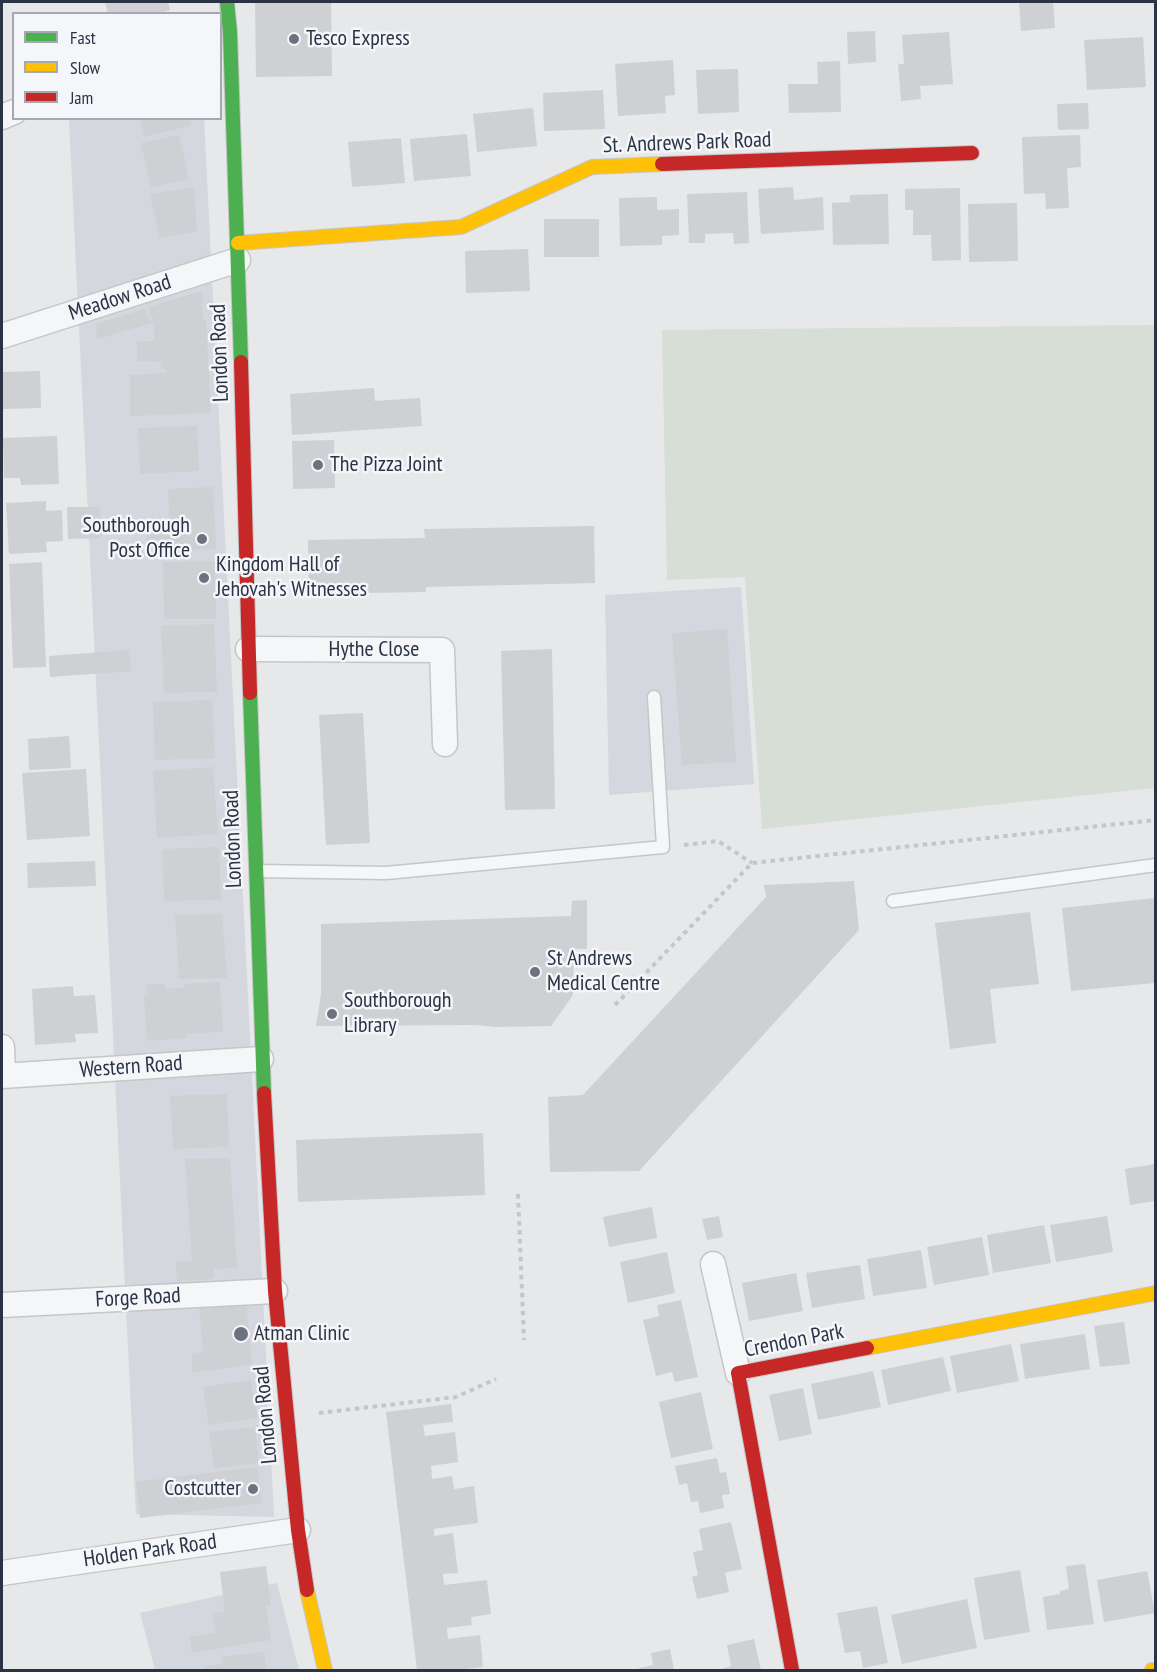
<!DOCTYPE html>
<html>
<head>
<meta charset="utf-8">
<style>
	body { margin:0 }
	#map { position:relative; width:1157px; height:1672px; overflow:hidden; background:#e6e8ea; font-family:"PT Sans Narrow",sans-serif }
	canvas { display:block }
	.frame { position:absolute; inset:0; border:3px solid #2b3445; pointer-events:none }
	.legend { position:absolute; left:12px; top:12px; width:210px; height:108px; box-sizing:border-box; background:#f4f6f9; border:2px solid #a4a8b1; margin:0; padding:8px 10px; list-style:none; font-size:18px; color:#2b3445 }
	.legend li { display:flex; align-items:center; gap:12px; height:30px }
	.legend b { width:30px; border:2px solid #a4a8b1 }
</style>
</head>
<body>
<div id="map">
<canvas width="1157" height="1672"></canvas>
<div class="frame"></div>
<ul class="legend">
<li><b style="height:8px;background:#4caf50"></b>Fast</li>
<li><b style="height:8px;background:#ffc107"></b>Slow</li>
<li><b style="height:8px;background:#c62828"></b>Jam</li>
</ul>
</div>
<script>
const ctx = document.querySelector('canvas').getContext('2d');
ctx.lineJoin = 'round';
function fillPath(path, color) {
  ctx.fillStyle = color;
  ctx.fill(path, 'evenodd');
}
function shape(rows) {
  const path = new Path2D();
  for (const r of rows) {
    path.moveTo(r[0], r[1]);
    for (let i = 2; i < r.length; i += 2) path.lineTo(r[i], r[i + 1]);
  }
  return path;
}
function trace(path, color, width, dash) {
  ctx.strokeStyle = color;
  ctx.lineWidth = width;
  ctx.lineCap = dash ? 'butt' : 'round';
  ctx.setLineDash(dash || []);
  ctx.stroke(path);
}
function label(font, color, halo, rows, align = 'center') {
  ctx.font = font + ' "PT Sans Narrow",sans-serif';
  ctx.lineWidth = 5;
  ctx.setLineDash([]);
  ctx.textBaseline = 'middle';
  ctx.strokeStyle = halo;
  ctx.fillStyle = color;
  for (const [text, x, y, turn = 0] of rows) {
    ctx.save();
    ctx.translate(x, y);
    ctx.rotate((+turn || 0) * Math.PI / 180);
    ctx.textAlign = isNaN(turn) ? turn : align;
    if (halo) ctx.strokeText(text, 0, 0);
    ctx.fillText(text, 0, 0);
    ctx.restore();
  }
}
const built = shape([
	[69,119,204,119,274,1517,136,1514],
	[741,587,754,784,609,795,605,595],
	[277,1583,299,1670,155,1670,140,1613]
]);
const green = shape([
	[1155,325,1155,788,762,829,745,577,667,580,662,330]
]);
const building = shape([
	[105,2,168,2,170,10,158,14,108,14],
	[255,2,331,2,332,76,256,77],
	[1019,2,1053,2,1055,28,1021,31],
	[875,31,876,62,848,64,847,32],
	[949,32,953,84,920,86,921,99,901,101,898,64,904,64,902,35],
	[1143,37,1146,87,1087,90,1084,40],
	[673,60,675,95,665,96,666,113,618,116,615,64],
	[840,61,841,112,789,113,788,84,818,84,817,62],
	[738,69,739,112,698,114,696,70],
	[603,90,605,129,544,131,543,93],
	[1088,103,1089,129,1058,130,1057,104],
	[533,108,537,146,477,152,473,114],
	[141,118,190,118,191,125,144,137],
	[467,134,471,176,414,181,410,139],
	[179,135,189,179,151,187,141,143],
	[1080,135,1081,167,1067,168,1069,208,1046,209,1045,193,1024,194,1022,137],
	[401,138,405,183,352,187,348,142],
	[194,187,197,231,160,238,150,194],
	[793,187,794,200,823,197,824,230,761,234,758,189],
	[960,188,961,260,932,261,931,235,913,235,913,210,905,210,905,189],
	[747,192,749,243,734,244,733,233,705,234,705,243,689,243,687,194],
	[888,194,889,244,833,245,832,203,850,202,850,195],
	[657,197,657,210,679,209,679,235,662,236,662,245,620,246,619,198],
	[1017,203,1018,261,969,262,968,204],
	[544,219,599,219,599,257,544,257],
	[528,249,530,291,466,293,465,251],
	[202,291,203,320,206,320,211,413,130,416,130,375,167,373,166,369,161,369,161,362,137,361,137,341,154,341,154,326,148,307],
	[144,309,152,323,97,339,96,324],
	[40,371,41,408,2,409,2,372],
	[374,388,375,401,420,398,422,426,292,435,290,394],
	[197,426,199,471,140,474,138,428],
	[57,436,59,484,21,485,20,478,4,478,3,438],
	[334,440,335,488,293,489,292,441],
	[213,487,216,549,147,552,146,533,170,532,168,489],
	[46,501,46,511,62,510,63,541,46,542,47,552,9,554,6,503],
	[67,507,100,507,101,538,68,539],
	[594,526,595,583,426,587,426,592,309,594,308,540,425,538,424,529],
	[215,561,216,619,164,619,163,562],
	[42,562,46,667,13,668,9,564],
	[214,624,217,692,164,693,161,626],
	[727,629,736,762,682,765,672,633],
	[552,649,555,809,505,810,501,651],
	[129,650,131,671,50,677,49,656],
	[212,700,215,758,155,760,153,702],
	[363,713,370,843,326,845,319,715],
	[69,736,71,768,29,770,28,739],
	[213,767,218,834,157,838,153,771],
	[86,769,90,836,27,840,22,773],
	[219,847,221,900,164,901,162,849],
	[95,861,96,886,28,888,27,863],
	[854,881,859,930,639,1171,550,1172,548,1097,583,1095,766,897,764,885],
	[1155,898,1155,983,1071,991,1062,908],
	[587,900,587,949,574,949,573,995,551,1026,496,1027,475,1025,316,1026,321,994,321,924,571,916,572,901],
	[1030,912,1039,984,990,989,996,1043,950,1049,935,923],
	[222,914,227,978,179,979,175,915],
	[220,982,223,1031,187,1034,187,1038,147,1041,144,996,148,996,147,985,165,984,165,989,184,988,184,984],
	[73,986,74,996,95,995,98,1033,75,1034,76,1042,35,1045,32,989],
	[227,1094,229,1147,173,1149,170,1096],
	[483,1133,485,1195,298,1202,296,1140],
	[230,1158,237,1268,214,1269,214,1279,177,1281,176,1262,192,1261,185,1159],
	[1155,1164,1155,1201,1130,1205,1125,1169],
	[652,1207,657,1238,609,1247,603,1217],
	[719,1216,723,1237,707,1240,702,1219],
	[1107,1216,1113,1252,1056,1262,1050,1225],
	[1044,1225,1051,1263,993,1273,987,1235],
	[982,1237,989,1275,934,1285,927,1247],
	[921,1250,927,1288,873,1296,867,1259],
	[667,1252,675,1293,628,1303,620,1262],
	[860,1265,865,1299,812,1308,806,1273],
	[796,1273,803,1311,749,1321,742,1283],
	[681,1300,698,1377,675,1382,672,1372,656,1376,643,1320,659,1316,657,1305],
	[246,1301,252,1364,192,1373,192,1353,203,1352,199,1305],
	[1124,1322,1130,1364,1100,1367,1094,1326],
	[1085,1334,1090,1369,1025,1379,1020,1344],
	[1011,1344,1019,1381,957,1393,950,1356],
	[943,1357,951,1391,888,1405,881,1370],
	[873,1371,881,1407,818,1420,811,1384],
	[251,1380,257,1418,209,1425,203,1387],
	[803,1388,812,1434,779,1441,769,1395],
	[701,1392,713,1449,671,1458,659,1402],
	[451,1404,453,1422,423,1425,425,1436,455,1432,458,1462,431,1466,432,1479,452,1476,454,1489,474,1486,478,1523,434,1529,434,1536,453,1533,458,1573,443,1574,444,1585,487,1580,491,1614,471,1617,472,1625,447,1628,448,1639,480,1635,483,1667,457,1670,417,1670,386,1412],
	[255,1427,259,1463,214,1468,209,1432],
	[717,1458,720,1473,726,1472,730,1494,722,1495,724,1508,700,1513,698,1501,691,1502,687,1483,679,1485,675,1466],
	[257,1467,262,1503,140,1518,136,1482],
	[731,1522,742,1569,725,1573,729,1592,697,1599,692,1577,698,1575,693,1552,703,1550,699,1529],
	[1085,1564,1094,1624,1047,1630,1043,1597,1060,1594,1060,1591,1069,1589,1066,1566],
	[266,1566,271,1606,266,1606,271,1640,192,1653,190,1637,216,1633,212,1613,225,1612,220,1572],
	[1020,1570,1030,1632,984,1640,974,1578],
	[1147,1571,1155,1613,1104,1622,1097,1580],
	[967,1599,977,1648,902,1664,891,1615],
	[877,1606,888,1663,863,1668,860,1651,845,1653,837,1613],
	[754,1639,761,1670,718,1670,731,1666,727,1645],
	[670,1649,674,1670,636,1670,636,1669,653,1665,651,1653],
	[264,1652,267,1670,205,1670,204,1666,223,1664,221,1657]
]);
const path = shape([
	[684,845,718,841,752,863],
	[615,1005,752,863,1156,820],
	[518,1194,524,1340],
	[319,1413,456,1397,496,1379]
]);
const lane = shape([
	[257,871,386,873,663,847,654,697],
	[893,901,1156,865]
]);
const street = shape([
	[2,117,14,112],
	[2,336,238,260],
	[248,649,442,650,445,744],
	[2,1047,3,1076],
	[2,1076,261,1059],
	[713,1264,738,1373],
	[2,1305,275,1291],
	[2,1573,298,1530]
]);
const fast = shape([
	[227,2,230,32,241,362],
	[250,693,264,1093]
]);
const slow = shape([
	[238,243,461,227,592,167,662,164],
	[867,1348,1156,1293],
	[307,1590,325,1670],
	[1152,1670,1156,1670]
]);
const jam = shape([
	[662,164,972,153],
	[241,362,250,693],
	[264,1093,275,1291,298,1530,307,1590],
	[792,1670,738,1373,867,1348]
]);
const markers = [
	[294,39,6,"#6c737f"],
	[318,465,6,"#6c737f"],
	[202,539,6,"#6c737f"],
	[204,578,6,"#6c737f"],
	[535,972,6,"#6c737f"],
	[332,1014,6,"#6c737f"],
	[241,1334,8,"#6c737f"],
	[253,1489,6,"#6c737f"]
];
const poiNames = [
	["Tesco Express",306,39],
	["The Pizza Joint",330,465],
	["Southborough",190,526,"right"],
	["Post Office",190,551,"right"],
	["Kingdom Hall of",216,565],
	["Jehovah's Witnesses",216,590],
	["St Andrews",547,959],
	["Medical Centre",547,984],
	["Southborough",344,1001],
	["Library",344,1026],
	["Atman Clinic",254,1334],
	["Costcutter",241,1489,"right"]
];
const streetNames = [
	["St. Andrews Park Road",687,143,-2],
	["Meadow Road",120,298,-18],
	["London Road",220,353,-92],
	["Hythe Close",374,650],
	["London Road",233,839,-92],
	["Western Road",131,1067,-4],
	["Forge Road",138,1298,-3],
	["Crendon Park",794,1341,-11],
	["London Road",266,1415,-95],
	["Holden Park Road",150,1551,-8]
];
fillPath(built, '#d4d7dd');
fillPath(green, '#d6ded6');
fillPath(building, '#ced0d3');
trace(lane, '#c4c6c8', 15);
trace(street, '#c4c6c8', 27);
trace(fast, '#c4c6c8', 16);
trace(slow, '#c4c6c8', 16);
trace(jam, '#c4c6c8', 16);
trace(path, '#c5c6ca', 4, [4.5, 4.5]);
trace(lane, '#f5f6f7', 12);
trace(street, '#f5f6f7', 24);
trace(fast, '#4caf50', 14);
trace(slow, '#ffc107', 14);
trace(jam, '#c62828', 14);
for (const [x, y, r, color] of markers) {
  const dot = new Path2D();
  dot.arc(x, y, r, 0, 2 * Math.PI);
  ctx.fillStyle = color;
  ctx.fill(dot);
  trace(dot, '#f4f6f9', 2);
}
label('22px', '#2b3445', '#f4f6f9', poiNames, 'left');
label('22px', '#2b3445', '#f4f6f9', streetNames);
</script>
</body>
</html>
